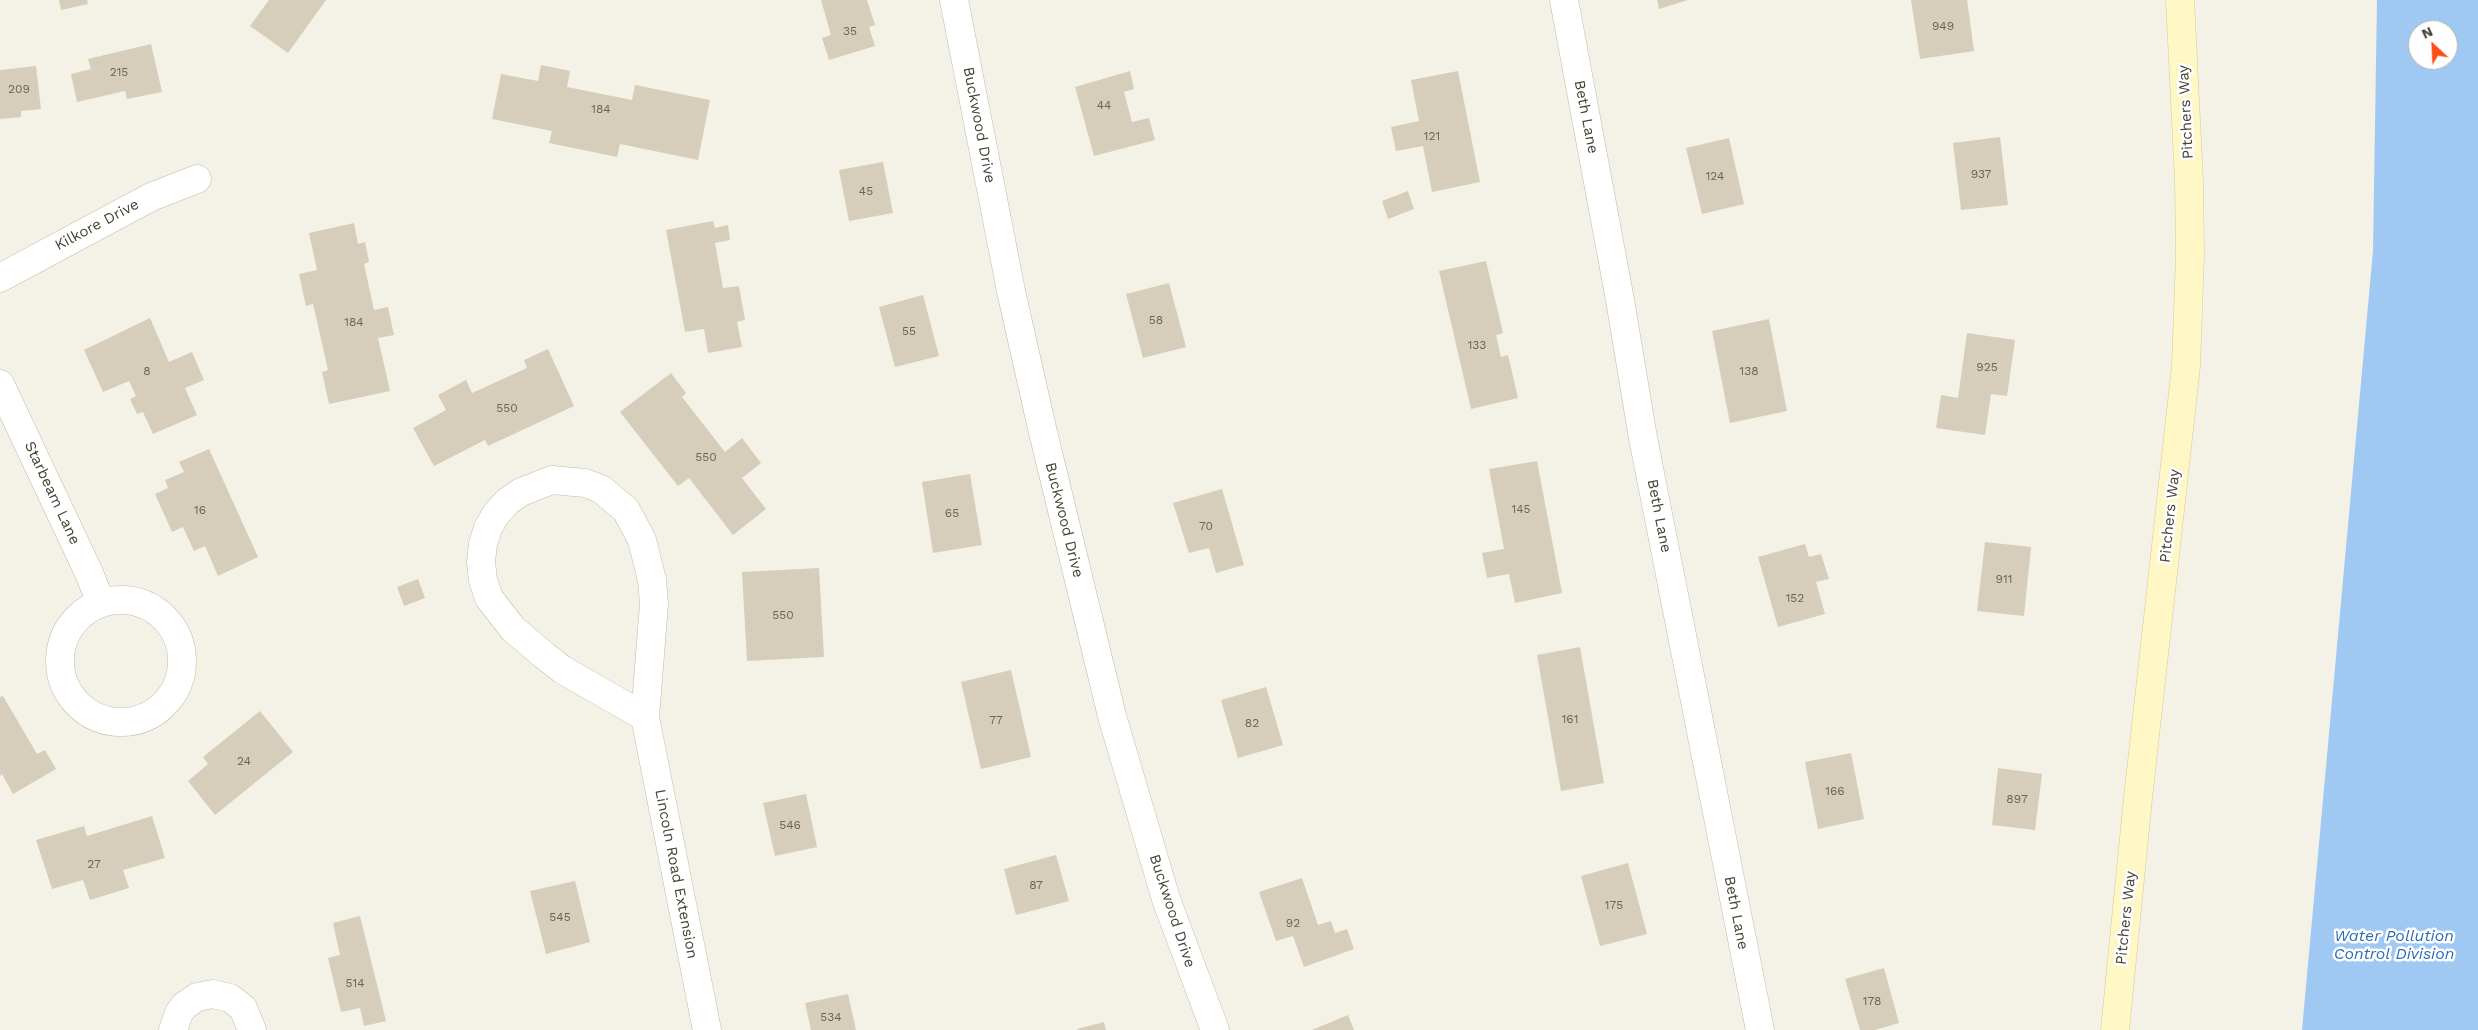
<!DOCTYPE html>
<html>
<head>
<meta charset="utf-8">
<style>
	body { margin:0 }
	#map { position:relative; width:2478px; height:1030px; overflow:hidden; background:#f4f1e6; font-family:"Work Sans",sans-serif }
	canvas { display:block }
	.north { position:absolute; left:2408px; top:20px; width:50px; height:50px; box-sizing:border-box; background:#fff; border:1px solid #b5b3ae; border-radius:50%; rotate:335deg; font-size:14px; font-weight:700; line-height:20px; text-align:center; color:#474235 }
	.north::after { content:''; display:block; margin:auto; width:18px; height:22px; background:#ff4e12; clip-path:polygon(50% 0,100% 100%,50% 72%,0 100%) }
</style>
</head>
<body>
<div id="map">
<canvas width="2478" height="1030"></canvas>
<div class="north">N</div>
</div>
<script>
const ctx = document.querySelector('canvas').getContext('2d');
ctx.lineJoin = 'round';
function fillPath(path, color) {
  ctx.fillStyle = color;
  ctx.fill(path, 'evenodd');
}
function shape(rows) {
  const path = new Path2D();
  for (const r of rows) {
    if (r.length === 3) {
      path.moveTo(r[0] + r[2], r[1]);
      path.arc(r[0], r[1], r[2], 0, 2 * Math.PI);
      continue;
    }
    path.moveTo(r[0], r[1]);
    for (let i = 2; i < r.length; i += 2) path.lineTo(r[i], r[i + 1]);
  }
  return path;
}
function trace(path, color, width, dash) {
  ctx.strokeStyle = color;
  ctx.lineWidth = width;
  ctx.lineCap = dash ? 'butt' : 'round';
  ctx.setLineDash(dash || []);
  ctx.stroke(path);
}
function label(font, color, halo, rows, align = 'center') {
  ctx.font = font + ' "Work Sans",sans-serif';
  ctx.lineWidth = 5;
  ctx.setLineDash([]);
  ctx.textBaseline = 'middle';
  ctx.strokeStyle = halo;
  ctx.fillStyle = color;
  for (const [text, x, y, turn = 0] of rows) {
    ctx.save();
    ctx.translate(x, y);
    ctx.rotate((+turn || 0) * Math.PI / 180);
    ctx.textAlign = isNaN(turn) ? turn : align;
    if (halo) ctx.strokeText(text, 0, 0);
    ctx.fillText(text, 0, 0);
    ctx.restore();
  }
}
const water = shape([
	[2377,0,2478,0,2478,1030,2302,1030,2373,251],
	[2418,30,2448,30,2448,60,2418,60]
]);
const building = shape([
	[59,0,87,0,88,4,61,10],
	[269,0,326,0,288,53,250,26],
	[821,0,867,0,875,25,869,27,875,46,829,60,822,38,831,35],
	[1657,0,1688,0,1659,9],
	[1911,0,1967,0,1974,51,1920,59],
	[151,44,162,92,127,99,125,91,77,102,71,74,91,69,88,59],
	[541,65,570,71,567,87,632,100,635,85,710,100,698,160,620,144,617,157,549,143,552,131,492,119,501,74,538,81],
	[36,66,41,109,21,111,21,117,0,119,0,70],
	[1130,71,1134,89,1124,92,1132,122,1149,118,1155,140,1094,156,1075,87],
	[1458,71,1480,182,1432,192,1423,146,1396,151,1391,127,1419,121,1411,80],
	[2000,137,2008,205,1961,210,1953,143],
	[1729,138,1744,204,1702,214,1686,148],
	[883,162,893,213,849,221,839,170],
	[1408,191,1414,209,1388,219,1382,201],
	[713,221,715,228,728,225,730,240,715,243,723,288,739,286,745,320,737,322,742,347,708,353,704,329,685,332,666,230],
	[354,223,358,244,365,242,369,262,364,264,374,310,388,307,394,335,378,338,390,391,329,404,322,372,328,370,313,304,306,306,299,274,317,270,309,233],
	[1486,261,1503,333,1496,335,1501,357,1508,355,1518,398,1471,409,1439,271],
	[1169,283,1186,347,1143,358,1126,294],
	[923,295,939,356,895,367,879,307],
	[150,318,169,362,192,352,204,380,185,388,197,415,153,434,143,412,137,414,130,399,136,396,129,381,103,392,84,350],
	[1769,319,1787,411,1730,423,1712,331],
	[1967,333,2015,340,2007,396,1991,394,1985,435,1936,428,1941,395,1958,398],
	[548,349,574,406,488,446,485,440,434,466,413,428,446,410,438,395,466,380,472,393,527,368,524,360],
	[671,373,686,393,682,397,725,452,742,438,761,463,742,478,766,509,733,535,689,478,678,486,620,412],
	[209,449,258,557,218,576,205,546,194,551,183,527,172,532,155,494,168,488,165,480,184,472,179,462],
	[1537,461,1562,593,1515,603,1509,574,1487,578,1482,553,1504,549,1489,469],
	[970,474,982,545,933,553,922,482],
	[1222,489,1244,565,1216,573,1209,548,1189,553,1173,503],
	[1985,542,2031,547,2024,616,1977,611],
	[1805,544,1809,557,1821,554,1829,579,1816,582,1825,614,1778,627,1758,557],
	[819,568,824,657,747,661,742,572],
	[418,579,425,598,404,606,397,587],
	[1580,647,1604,783,1561,791,1537,655],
	[1011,670,1031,757,981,769,961,682],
	[1266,687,1283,745,1238,758,1221,700],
	[3,696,37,754,45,750,56,769,13,794,2,774,0,776,0,697],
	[260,711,293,752,215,815,188,781,208,764,203,757],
	[1851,753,1864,819,1818,829,1805,762],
	[1998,768,2042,774,2035,830,1992,825],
	[806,794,817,847,775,856,763,803],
	[152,816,165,858,123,870,129,888,90,900,83,880,52,889,36,840,84,826,87,836],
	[1056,855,1069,901,1016,915,1004,869],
	[1628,863,1647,934,1600,946,1581,876],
	[1302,878,1318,925,1331,921,1335,933,1347,929,1354,949,1304,967,1293,936,1276,941,1259,892],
	[575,881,590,942,546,954,530,891],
	[360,916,386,1021,364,1026,360,1008,341,1012,328,958,340,955,333,923],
	[1884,968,1899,1023,1875,1030,1860,1030,1845,979],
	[848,994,856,1030,811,1030,805,1003],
	[1348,1015,1354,1030,1312,1030],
	[1104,1022,1106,1030,1078,1030,1077,1029]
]);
const street = shape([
	[954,0,1011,291,1042,428,1112,716,1166,899,1215,1030],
	[1564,0,1620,300,1643,438,1760,1030],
	[0,278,151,197,197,179],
	[0,384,89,573,101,603],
	[121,661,61],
	[645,717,563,670,545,656,513,629,489,598,483,580,481,562,483,544,488,528,496,514,508,501,521,492,552,480,585,483,601,489,626,510,642,540,652,580,654,604,645,717,707,1030],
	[173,1030,179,1013,184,1006,197,997,213,994,230,998,243,1008,252,1030]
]);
const secondary = shape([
	[2115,1030,2138,798,2186,366,2190,255,2189,181,2180,0]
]);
const numberNames = [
	["949",1943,26],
	["35",850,31],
	["215",119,72],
	["209",19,89],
	["44",1104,105],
	["184",601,109],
	["121",1432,136],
	["937",1981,174],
	["124",1715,176],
	["45",866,191],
	["58",1156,320],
	["184",354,322],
	["55",909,331],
	["133",1477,345],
	["925",1987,367],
	["8",147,371],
	["138",1749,371],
	["550",507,408],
	["550",706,457],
	["145",1521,509],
	["16",200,510],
	["65",952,513],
	["70",1206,526],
	["911",2004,579],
	["152",1795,598],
	["550",783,615],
	["161",1570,719],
	["77",996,720],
	["82",1252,723],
	["24",244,761],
	["166",1835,791],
	["897",2017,799],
	["546",790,825],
	["27",94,864],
	["87",1036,885],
	["175",1614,905],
	["545",560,917],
	["92",1293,923],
	["514",355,983],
	["178",1872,1001],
	["534",831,1017]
];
const streetNames = [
	["Pitchers Way",2186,112,-93],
	["Beth Lane",1586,117,79],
	["Buckwood Drive",979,125,79],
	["Kilkore Drive",97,225,-28],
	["Starbeam Lane",52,493,65],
	["Beth Lane",1659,516,79],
	["Pitchers Way",2170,516,-84],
	["Buckwood Drive",1064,520,76],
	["Lincoln Road Extension",676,874,79],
	["Buckwood Drive",1172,911,72],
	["Beth Lane",1736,913,79],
	["Pitchers Way",2126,918,-84]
];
const waterNames = [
	["Water Pollution",2394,936],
	["Control Division",2394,954]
];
fillPath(water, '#9fc8f3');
fillPath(building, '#d6cebb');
trace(street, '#c0baa8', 29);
trace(secondary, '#d6cb94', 29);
trace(street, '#fff', 28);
trace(secondary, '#fff7c5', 28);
label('12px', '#6b6556', null, numberNames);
label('15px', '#474235', '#fff', streetNames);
label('italic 16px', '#296cb8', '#fff', waterNames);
</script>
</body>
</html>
